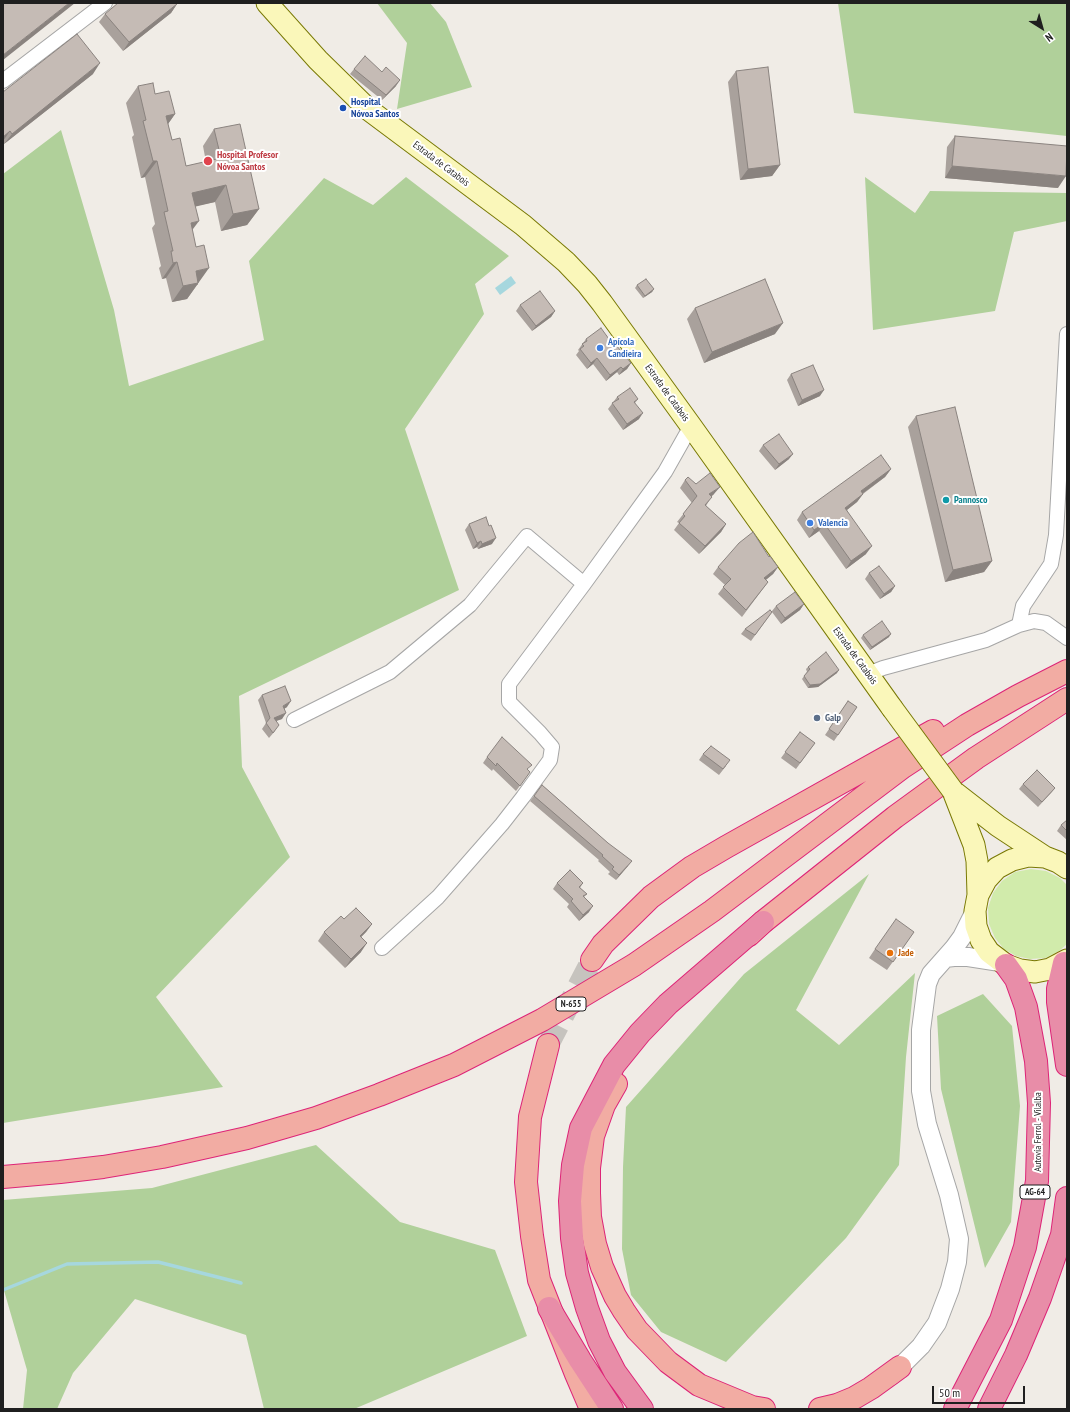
<!DOCTYPE html>
<html>
<head>
<meta charset="utf-8">
<style>
	body { margin:0 }
	#map { position:relative; width:1070px; height:1412px; overflow:hidden; background:#f0ece6; font-family:"PT Sans Narrow",sans-serif }
	canvas { display:block }
	.frame { position:absolute; inset:0; border:4px solid #1f1f1f; pointer-events:none }
	.north { position:absolute; left:1022px; top:8px; width:40px; height:40px; -webkit-text-stroke:3px #fff; paint-order:stroke; rotate:143deg; font-size:11px; font-weight:700; line-height:16px; text-align:center; color:#1f1f1f }
	.north::after { content:''; display:block; margin:auto; width:14px; height:18px; background:#1f1f1f; clip-path:polygon(50% 0,100% 100%,50% 72%,0 100%) }
	.scale { position:absolute; left:932px; top:1386px; width:93px; height:18px; box-sizing:border-box; border:2px solid #1f1f1f; border-top:0; padding-left:5px; font-size:12px; line-height:14px; white-space:nowrap; color:#1f1f1f; -webkit-text-stroke:3px #fff; paint-order:stroke }
</style>
</head>
<body>
<div id="map">
<canvas width="1070" height="1412"></canvas>
<div class="frame"></div>
<div class="north">N</div>
<div class="scale">50 m</div>
</div>
<script>
const ctx = document.querySelector('canvas').getContext('2d');
ctx.lineJoin = 'round';
function fillPath(path, color) {
  ctx.fillStyle = color;
  ctx.fill(path, 'evenodd');
}
function shape(rows) {
  const path = new Path2D();
  for (const r of rows) {
    path.moveTo(r[0], r[1]);
    for (let i = 2; i < r.length; i += 2) path.lineTo(r[i], r[i + 1]);
  }
  return path;
}
function trace(path, color, width, dash) {
  ctx.strokeStyle = color;
  ctx.lineWidth = width;
  ctx.lineCap = dash ? 'butt' : 'round';
  ctx.setLineDash(dash || []);
  ctx.stroke(path);
}
function label(font, color, halo, rows, align = 'center') {
  ctx.font = font + ' "PT Sans Narrow",sans-serif';
  ctx.lineWidth = 4;
  ctx.setLineDash([]);
  ctx.textBaseline = 'middle';
  ctx.strokeStyle = halo;
  ctx.fillStyle = color;
  for (const [text, x, y, turn = 0] of rows) {
    ctx.save();
    ctx.translate(x, y);
    ctx.rotate((+turn || 0) * Math.PI / 180);
    ctx.textAlign = isNaN(turn) ? turn : align;
    if (halo) ctx.strokeText(text, 0, 0);
    ctx.fillText(text, 0, 0);
    ctx.restore();
  }
}
const grass = shape([
	[1031,869,1046,871,1060,878,1067,885,1067,944,1058,952,1045,958,1030,959,1016,956,1004,949,995,938,989,924,988,908,993,893,1002,881,1015,872]
]);
const forest = shape([
	[377,3,430,3,446,22,472,87,397,109,407,43],
	[838,3,1067,3,1067,136,854,113],
	[61,130,114,310,129,386,264,340,249,261,324,178,373,205,406,177,509,256,475,284,484,314,405,429,459,590,239,696,242,767,290,857,156,997,223,1087,3,1123,3,174],
	[865,177,915,213,930,191,1067,193,1067,221,1014,232,995,311,873,330],
	[869,874,796,1010,839,1045,915,973,906,1057,899,1165,846,1238,726,1362,661,1332,631,1295,622,1249,623,1167,626,1107,744,974],
	[983,994,1012,1026,1020,1106,1011,1222,985,1268,941,1089,937,1016],
	[316,1145,400,1222,495,1250,527,1336,354,1409,264,1409,246,1335,135,1299,73,1373,57,1409,23,1409,27,1370,3,1287,3,1200,152,1188]
]);
const water = shape([
	[511,276,516,283,500,295,495,288]
]);
const stream = shape([
	[3,1290,67,1264,158,1262,241,1283]
]);
const trunkTunnel = shape([
	[548,1045,592,960]
]);
const minor = shape([
	[3,81,105,3],
	[1019,625,1023,606,1051,564,1056,535,1067,334],
	[868,674,883,668,986,640,1019,625,1034,621,1046,623,1067,638],
	[294,720,390,672,470,605,527,536,584,584],
	[382,948,438,897,502,824,523,797,550,760,552,747,540,733,509,702,509,684,584,584,665,472,691,426]
]);
const tertiary = shape([
	[945,958,954,957,968,957,1000,962],
	[891,1376,921,1346,937,1323,950,1289,957,1262,959,1239,949,1195,927,1124,921,1091,921,1030,927,984,931,974,954,948,962,937,975,911]
]);
const secondary = shape([
	[267,3,318,60,369,110,523,225,566,262,587,284,602,303,691,426,892,708],
	[953,791,998,826,1045,857],
	[953,791,974,845,977,861,978,895],
	[1067,868,1058,862,1045,857,1028,856,1012,860,997,868,986,880,978,895,975,911,976,926,981,940,989,952,1006,965,1020,970,1035,972,1050,969,1067,960]
]);
const trunk = shape([
	[749,935,763,922,895,817,976,758,1067,699],
	[592,960,603,944,651,897,692,867,726,847,933,731],
	[548,1045,530,1117,526,1182,532,1236,539,1280,576,1374,591,1409],
	[616,1084,604,1105,593,1136,589,1168,589,1193,590,1217,595,1244,602,1267,615,1296,624,1311,637,1330,668,1362,699,1385,752,1407,764,1409],
	[3,1177,60,1172,103,1167,162,1157,247,1138,316,1118,379,1095,454,1065,542,1020,634,965,712,911,903,767,967,725,1018,696,1067,671],
	[820,1409,837,1405,854,1398,871,1388,900,1367]
]);
const motorway = shape([
	[1064,963,1058,989,1058,1002,1067,1065],
	[549,1308,580,1360,612,1409],
	[642,1409,615,1372,599,1341,587,1308,577,1273,572,1238,570,1201,573,1165,581,1128,614,1065,640,1033,668,1004,763,922],
	[955,1409,1001,1320,1025,1247,1037,1181,1039,1103,1036,1061,1026,1007,1016,979,1006,965],
	[989,1409,1016,1355,1040,1298,1062,1235,1067,1198]
]);
const secondaryBridge = shape([
	[892,708,953,791]
]);
const wall = shape([
	[177,4,171,13,123,51,99,22,105,14],
	[354,69,396,86,382,100,350,74],
	[736,71,780,165,772,176,740,180,728,82],
	[93,74,4,144,3,142,3,92],
	[138,86,155,94,175,114,168,124,172,140,186,166,206,162,203,146,214,129,259,209,247,225,221,231,215,202,195,206,192,230,198,285,197,285,187,299,172,302,166,278,162,279,159,268,161,266,152,228,155,224,145,177,141,178,132,137,134,135,126,103],
	[955,136,1058,188,945,178,947,147],
	[637,285,654,289,652,292,643,298,635,288],
	[520,305,555,311,551,317,532,331,516,311],
	[695,308,775,334,704,363,687,319],
	[586,339,614,346,631,363,627,369,619,375,617,372,606,381,593,364,587,369,576,355,579,351,578,350],
	[791,374,820,396,798,406,787,380],
	[617,397,638,399,635,403,639,419,623,430,608,409],
	[916,416,992,561,984,572,945,582,908,427],
	[763,445,789,459,775,470,759,451],
	[891,469,885,477,863,494,857,502,847,510,866,554,846,569,819,531,809,538,797,520,802,512],
	[685,480,696,484,714,494,712,496,706,506,726,524,721,532,699,554,674,530,679,523,677,522,692,503,680,488],
	[469,524,492,544,478,549,477,547,473,549,465,530],
	[769,557,778,567,773,574,766,580,768,582,742,617,718,594,725,585,713,574,718,567],
	[869,573,895,586,891,592,880,599,865,579],
	[804,604,800,610,781,624,772,612,751,641,741,634,745,629,772,611,776,606],
	[863,635,889,637,870,650,861,638],
	[808,667,837,673,818,687,808,688,802,679,807,672,806,669],
	[262,695,287,707,284,709,282,719,276,721,275,731,269,738,262,729,266,723,258,700],
	[848,701,857,707,834,741,825,735],
	[800,732,815,743,796,769,781,758],
	[703,754,726,766,719,775,699,760],
	[487,757,528,770,530,772,516,791,493,769,492,771,483,763],
	[1023,784,1055,788,1051,793,1038,807,1019,789],
	[542,785,608,843,628,866,616,880,608,874,610,872,598,861,599,860,530,801],
	[1067,820,1067,840,1057,831,1061,825],
	[557,883,583,883,580,888,587,894,584,897,589,912,579,921,567,907,569,904,553,889],
	[344,919,372,924,366,932,361,937,361,952,345,968,318,941,324,932],
	[914,932,887,970,869,958,875,949]
]);
const shadedWall = shape([
	[69,3,75,3,3,60,3,55],
	[177,4,171,13,123,51,129,42],
	[100,63,93,74,4,144,12,134],
	[400,80,396,86,382,100,386,95],
	[175,114,163,131,166,116],
	[10,131,3,141,3,137],
	[153,161,157,161,145,177,141,178],
	[780,165,772,176,740,180,748,169],
	[952,166,1066,176,1058,188,945,178],
	[226,185,215,202,181,210,192,193],
	[259,209,247,225,221,231,233,214],
	[199,221,187,237,191,223],
	[177,262,166,278,162,279,173,263],
	[209,268,187,299,172,302,183,286,196,271],
	[654,289,652,292,643,298,645,296],
	[555,311,551,317,532,331,536,326],
	[783,323,775,334,704,363,712,352],
	[597,358,593,364,587,369,591,363],
	[631,363,627,369,619,375,623,369],
	[621,367,617,372,606,381,610,375],
	[824,390,820,396,798,406,802,400],
	[643,413,639,419,623,430,627,424],
	[793,454,789,459,775,470,779,464],
	[891,469,885,477,855,499,861,491],
	[720,487,714,494,704,502,709,494],
	[863,494,857,502,839,516,845,508],
	[824,523,819,531,809,538,814,530],
	[726,524,721,532,699,554,705,546],
	[496,538,492,544,478,549,482,544],
	[481,541,477,547,473,549,477,543],
	[872,546,866,554,846,569,851,561],
	[992,561,984,572,945,582,953,570],
	[778,567,773,574,759,585,764,578],
	[895,586,891,592,880,599,884,594],
	[804,604,800,610,781,624,785,618],
	[891,634,889,637,870,650,872,647],
	[839,670,837,673,818,687,808,688,810,685],
	[291,701,287,707,279,712,283,706],
	[286,713,282,719,270,723,274,718],
	[632,861,628,866,616,880,619,875],
	[593,906,589,912,579,921,583,915],
	[372,924,366,932,354,944,360,936],
	[367,943,361,952,345,968,351,959]
]);
const building = shape([
	[3,3,69,3,3,55,3,3],
	[118,3,176,3,177,4,129,42,105,14,118,3],
	[77,34,100,63,12,134,10,131,3,137,3,92,77,34],
	[365,56,382,72,386,67,400,80,386,95,354,69,365,56],
	[768,67,780,165,748,169,736,71,768,67],
	[153,83,155,94,169,91,175,114,166,116,172,140,180,138,186,166,221,158,214,129,240,124,259,209,233,214,226,185,192,193,199,221,191,223,196,247,204,245,209,268,196,271,198,283,183,286,177,262,173,263,171,251,173,251,164,212,168,211,157,161,153,161,143,121,146,120,138,86,153,83],
	[955,136,1067,146,1066,176,952,166,955,136],
	[646,279,654,289,645,296,637,285,646,279],
	[765,279,783,323,712,352,695,308,765,279],
	[540,291,555,311,536,326,520,305,540,291],
	[601,328,614,346,616,345,631,363,623,369,621,367,610,375,597,358,591,363,580,349,584,346,582,344,587,341,586,339,601,328],
	[813,365,824,390,802,400,791,374,813,365],
	[630,388,638,399,634,402,643,413,627,424,612,403,619,399,617,397,630,388],
	[955,407,992,561,953,570,916,416,955,407],
	[779,434,793,454,779,464,763,445,779,434],
	[881,455,891,469,861,491,863,494,845,508,872,546,851,561,824,523,814,530,802,512,881,455],
	[710,473,720,487,709,494,712,497,705,505,726,524,705,546,679,523,685,516,683,514,697,496,685,480,688,477,696,484,710,473],
	[486,517,489,526,491,525,496,538,482,544,481,541,477,543,469,524,486,517],
	[753,532,769,557,770,556,778,567,764,578,768,582,746,610,723,587,731,579,718,567,739,543,753,532],
	[879,566,895,586,884,594,869,573,879,566],
	[795,592,804,604,785,618,776,606,795,592],
	[770,610,772,612,755,635,745,629,770,610],
	[882,621,891,634,872,647,863,635,882,621],
	[826,652,839,670,820,684,810,685,804,676,810,669,808,667,826,652],
	[285,686,291,701,283,706,286,713,274,718,279,725,273,733,266,723,270,718,262,695,285,686],
	[848,701,857,707,838,735,829,729,848,701],
	[800,732,815,743,800,763,785,752,800,732],
	[502,737,532,765,527,769,530,772,520,786,497,763,496,766,487,757,502,737],
	[711,746,730,760,723,769,703,754,711,746],
	[1037,770,1055,788,1042,802,1023,784,1037,770],
	[542,785,608,843,632,861,619,875,612,869,614,867,602,856,603,855,534,796,542,785],
	[1067,820,1067,831,1061,825,1067,820],
	[570,870,583,883,579,887,587,894,583,896,593,906,583,915,571,901,573,899,557,883,570,870],
	[356,908,372,924,360,936,367,943,351,959,324,932,341,916,344,919,356,908],
	[896,919,914,932,893,962,875,949,896,919]
]);
const markers = [
	[343,108,4,"#1a4fb4"],
	[208,161,5,"#e0444e"],
	[600,348,4,"#3f7fe0"],
	[946,500,4,"#0f9aa8"],
	[810,523,4,"#3f7fe0"],
	[817,718,4,"#5c6f8a"],
	[890,953,4,"#e8710a"]
];
const shields = [
	[571,1004,30],
	[1035,1192,30]
];
const shieldNames = [
	["N-655",571,1004],
	["AG-64",1035,1192]
];
const transitNames = [
	["Hospital",351,102],
	["Nóvoa Santos",351,114]
];
const healthNames = [
	["Hospital Profesor",217,155],
	["Nóvoa Santos",217,167]
];
const streetNames = [
	["Estrada de Catabois",441,164,37],
	["Estrada de Catabois",667,393,54],
	["Estrada de Catabois",855,656,54],
	["Autovía Ferrol - Vilalba",1038,1132,-90]
];
const shopNames = [
	["Apícola",608,342],
	["Candieira",608,354],
	["Valencia",818,523]
];
const cultureNames = [
	["Pannosco",954,500]
];
const serviceNames = [
	["Galp",825,718]
];
const foodNames = [
	["Jade",898,953]
];
fillPath(grass, '#d1ebab');
fillPath(forest, '#b0d09a');
fillPath(water, '#a6d7de');
trace(stream, '#a6d7de', 3.5);
trace(trunkTunnel, '#c6c3be', 22, [22, 11]);
trace(minor, '#a6a6a6', 16);
trace(tertiary, '#a6a6a6', 20);
trace(secondary, '#797904', 23);
trace(trunk, '#dd2477', 24);
trace(motorway, '#dd2477', 24);
trace(minor, '#fff', 14);
trace(tertiary, '#fff', 18);
trace(secondary, '#faf7ba', 21);
trace(trunk, '#f2aca3', 22);
trace(motorway, '#e88da8', 22);
trace(secondaryBridge, '#797904', 23, []);
trace(secondaryBridge, '#faf7ba', 21);
fillPath(wall, '#a9a19c');
fillPath(shadedWall, '#8a837f');
fillPath(building, '#c5bbb5');
trace(building, '#8a837f', 1);
for (const [x, y, r, color] of markers) {
  const dot = new Path2D();
  dot.arc(x, y, r, 0, 2 * Math.PI);
  ctx.fillStyle = color;
  ctx.fill(dot);
  trace(dot, '#fff', 1.5);
}
for (const [x, y, w] of shields) {
  const box = new Path2D();
  box.roundRect(x - w / 2, y - 7, w, 14, 3);
  ctx.fillStyle = '#fff';
  ctx.fill(box);
  trace(box, '#1f1f1f', 1);
}
label('bold 9px', '#1f1f1f', null, shieldNames);
label('bold 10px', '#164399', '#fff', transitNames, 'left');
label('bold 10px', '#be3a42', '#fff', healthNames, 'left');
label('10px', '#1f1f1f', '#fff', streetNames);
label('bold 10px', '#366cbe', '#fff', shopNames, 'left');
label('bold 10px', '#0d838f', '#fff', cultureNames, 'left');
label('bold 10px', '#4e5e75', '#fff', serviceNames, 'left');
label('bold 10px', '#c56008', '#fff', foodNames, 'left');
</script>
</body>
</html>
